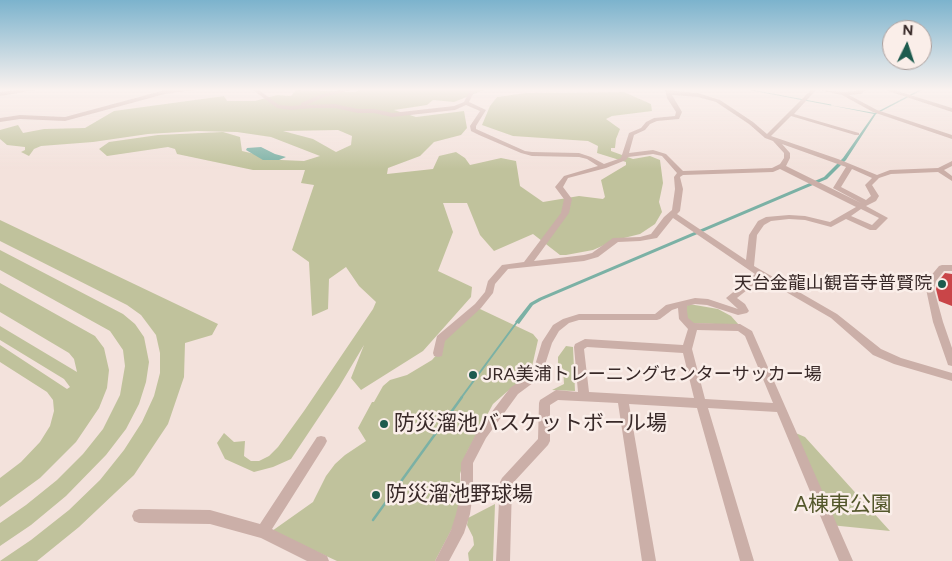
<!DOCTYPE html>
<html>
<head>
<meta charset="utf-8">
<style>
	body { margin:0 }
	#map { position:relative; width:952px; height:561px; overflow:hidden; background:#f3e2dc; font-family:Figtree,sans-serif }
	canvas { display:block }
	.north { position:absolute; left:882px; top:20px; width:50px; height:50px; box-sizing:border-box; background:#faeee9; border:1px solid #ac9f9c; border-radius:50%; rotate:4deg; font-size:14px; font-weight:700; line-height:20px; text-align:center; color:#382928 }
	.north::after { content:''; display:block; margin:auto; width:18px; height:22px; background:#1d5b4e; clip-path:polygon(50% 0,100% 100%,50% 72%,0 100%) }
</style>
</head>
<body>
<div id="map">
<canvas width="952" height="561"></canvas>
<div class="north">N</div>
</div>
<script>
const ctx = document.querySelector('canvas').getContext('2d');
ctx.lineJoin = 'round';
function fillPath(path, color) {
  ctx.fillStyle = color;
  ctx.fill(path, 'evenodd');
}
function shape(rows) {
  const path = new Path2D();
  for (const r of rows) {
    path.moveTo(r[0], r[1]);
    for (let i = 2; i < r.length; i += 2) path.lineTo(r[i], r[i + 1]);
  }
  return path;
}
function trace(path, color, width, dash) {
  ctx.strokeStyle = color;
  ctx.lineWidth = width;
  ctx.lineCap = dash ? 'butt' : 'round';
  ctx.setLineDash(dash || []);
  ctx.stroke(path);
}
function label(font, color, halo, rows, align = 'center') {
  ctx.font = font + ' Figtree,"Noto Sans JP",sans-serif';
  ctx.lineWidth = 5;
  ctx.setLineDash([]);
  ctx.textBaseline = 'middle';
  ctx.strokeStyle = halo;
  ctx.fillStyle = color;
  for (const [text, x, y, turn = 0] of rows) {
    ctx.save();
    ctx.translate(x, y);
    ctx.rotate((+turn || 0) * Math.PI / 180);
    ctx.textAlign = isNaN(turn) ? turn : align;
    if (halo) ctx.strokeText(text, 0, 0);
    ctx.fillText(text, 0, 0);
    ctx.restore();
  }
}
const green = shape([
	[296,90,354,92,361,90,484,90,454,102,433,100,427,105,394,110,416,117,464,111,467,128,461,135,434,142,420,156,388,168,387,174,433,169,439,156,456,152,465,158,470,165,501,158,516,161,520,186,543,202,579,196,603,199,605,197,601,180,626,165,626,162,597,153,598,146,588,141,513,136,482,125,490,106,497,97,526,93,624,92,651,104,652,111,612,116,606,119,620,129,616,139,615,148,611,148,611,151,633,159,650,156,660,160,663,183,659,202,662,212,655,224,640,234,616,240,593,250,566,255,560,255,533,234,494,251,480,235,467,203,443,203,453,232,438,271,472,287,471,297,423,351,361,390,351,378,364,345,339,387,291,459,273,467,254,472,225,459,217,443,224,433,234,442,245,441,244,456,251,461,259,461,269,456,278,447,304,411,373,309,376,302,359,286,346,267,329,279,328,309,312,316,309,262,292,250,314,185,301,183,305,170,253,170,177,154,175,149,168,147,107,156,99,149,109,142,158,135,223,132,240,137,242,151,281,160,304,161,320,156,271,137,237,132,197,131,148,134,93,142,41,146,34,149,29,156,21,152,25,150,25,147,7,145,0,139,0,130,18,125,23,133,44,129,85,128,114,111,224,96,227,101,255,101,277,95,291,96],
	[338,130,352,136,351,145,336,152,313,139,283,131],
	[0,220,218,324,212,335,185,343,184,377,168,424,134,475,79,527,37,561,0,561,31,540,69,510,100,480,124,450,142,422,154,396,160,373,160,353,156,335,141,315,127,305,0,241],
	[0,250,123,314,135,324,144,337,149,362,146,382,139,404,126,429,106,455,66,496,31,525,0,546,0,523,26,505,57,480,83,454,103,429,120,395,125,366,123,350,110,331,0,270],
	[0,283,95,336,104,348,109,370,107,388,99,408,76,442,40,478,0,507,0,478,21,462,40,442,50,426,54,411,53,400,47,392,0,362,0,345,67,389,70,387,64,379,0,340,0,326,77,372,74,359,69,353,0,312],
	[689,304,718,309,731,316,739,325,691,323,686,319,684,308],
	[480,309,533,334,538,340,529,380,510,389,493,404,467,452,460,474,461,498,455,523,435,561,337,561,272,531,313,502,326,476,335,464,345,455,366,441,358,428,372,402,374,402,383,386,390,380,407,375,432,360,439,352,441,339,475,310],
	[566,346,573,347,575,391,552,390,564,384,563,369,558,363,558,357],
	[791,431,805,437,890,531,830,525],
	[495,504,493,561,469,561,468,553,474,545,473,537,467,525,468,518]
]);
const water = shape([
	[919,90,922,90,876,114,846,160,827,179,542,300,533,305,519,324,515,322,530,303,539,298,824,177,843,158,874,114,829,105,875,113],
	[261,147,275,154,286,157,279,160,263,160,246,150,247,148]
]);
const streamFar2 = shape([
	[751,90,831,105]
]);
const streamFar1 = shape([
	[461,398,517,322]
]);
const stream = shape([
	[373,520,462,397]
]);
const building = shape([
	[945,273,952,274,952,306,939,301,936,289,938,282]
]);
const minor = shape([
	[18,90,36,90,0,96,0,92,18,90],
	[165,90,195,90,165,94,65,121,20,119,0,122,0,118,20,115,65,117,165,90],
	[253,90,259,90,279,105,291,106,301,105,301,103,320,95,340,90,351,90,324,97,306,105,335,104,358,109,374,109,392,113,454,106,464,102,470,90,475,90,469,102,486,110,476,126,476,129,525,151,532,152,579,153,591,157,604,164,621,158,629,133,641,128,646,122,654,118,675,116,676,112,667,98,665,90,698,93,720,100,753,122,767,134,811,90,816,90,794,114,859,133,859,135,855,135,791,116,771,136,838,159,877,175,890,170,938,168,952,161,952,166,944,170,952,176,952,181,938,172,891,174,879,178,872,185,879,196,876,201,866,206,888,218,876,230,870,230,846,219,831,227,805,220,789,219,771,221,764,225,757,235,754,266,837,314,881,349,901,358,952,373,952,381,894,364,873,355,831,318,762,278,737,298,745,304,749,311,747,313,738,315,707,305,695,304,687,306,687,311,688,318,694,323,740,324,752,331,853,561,839,561,777,412,708,408,754,561,740,561,697,408,629,404,656,561,642,561,618,403,558,400,550,405,550,441,548,445,512,484,510,561,496,561,500,482,502,478,538,439,539,403,540,400,556,390,578,392,574,347,575,344,585,339,683,345,688,329,679,319,678,308,672,310,660,319,657,320,579,320,569,323,559,331,552,343,541,377,518,394,486,438,473,463,473,493,470,514,464,533,449,561,435,561,451,530,456,514,461,493,461,463,463,459,478,430,510,388,533,372,542,342,553,325,563,319,579,314,655,314,666,305,695,298,708,299,738,309,726,298,755,274,673,218,657,238,640,241,618,242,598,257,584,261,508,269,495,284,493,293,481,308,445,341,442,356,438,357,434,356,433,353,437,336,475,304,485,292,488,281,502,265,524,262,561,213,564,199,555,187,564,176,598,166,587,159,579,157,532,156,521,153,479,135,471,131,470,126,480,111,466,105,455,110,392,117,374,113,358,113,335,108,311,108,291,110,277,108,253,90],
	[672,95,698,97,716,102,749,124,765,138,773,141,784,153,784,158,780,164,772,168,683,171,666,154,653,150,629,153,634,135,645,130,650,124,657,121,679,119,682,112,672,95],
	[782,144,846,167,833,188,861,203,786,166,790,158,790,153,782,144],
	[653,154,662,156,677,173,674,177,675,189,672,210,664,217,651,234,640,237,613,238,592,253,584,255,534,261,569,213,572,199,563,187,568,178,606,168,626,160,628,157,653,154],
	[780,169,856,207,830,222,805,216,789,215,766,217,758,221,749,235,746,260,677,214,680,211,683,189,680,177,683,175,773,172,780,169],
	[852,169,872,178,865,185,871,196,866,200,841,187,852,169],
	[861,209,879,218,872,225,851,216,861,209],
	[697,330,738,331,745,336,773,403,705,399,692,349,697,330],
	[587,347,683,353,694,398,589,392,584,349,587,347],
	[818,90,843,92,866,90,861,94,849,95,877,110,952,135,952,139,873,112,842,95,818,90],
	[885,90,894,90,952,108,952,112,885,90],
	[942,265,952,265,952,271,944,271,936,281,934,289,943,322,952,348,952,366,948,365,947,362,933,322,926,289,929,278,939,266,942,265],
	[321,436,325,437,327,441,325,445,272,529,327,556,329,561,307,561,261,538,210,524,139,523,134,521,132,516,134,511,139,509,210,510,260,524,317,437,321,436]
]);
const markers = [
	[942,284,5,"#1d5b4e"],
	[473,375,5,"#1d5b4e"],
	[384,424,5,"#1d5b4e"],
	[376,495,5,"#1d5b4e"]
];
const poiNames = [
	["天台金龍山観音寺普賢院",932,284],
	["JRA美浦トレーニングセンターサッカー場",483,375,"left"]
];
const nearPoinames = [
	["防災溜池バスケットボール場",394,424],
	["防災溜池野球場",386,495]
];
const nearParknames = [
	["A棟東公園",843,505]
];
fillPath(green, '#c0c29c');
fillPath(water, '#7bb1a5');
trace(streamFar2, '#7bb1a5', 1);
trace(streamFar1, '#7bb1a5', 2);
trace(stream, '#7bb1a5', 2.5);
fillPath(building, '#c94548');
fillPath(minor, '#cbafa8');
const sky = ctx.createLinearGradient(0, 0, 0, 169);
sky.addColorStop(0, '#7cb3cd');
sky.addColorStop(0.53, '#faf2ef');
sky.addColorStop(1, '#faf2ef00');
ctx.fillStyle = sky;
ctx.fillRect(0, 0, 952, 169);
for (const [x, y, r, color] of markers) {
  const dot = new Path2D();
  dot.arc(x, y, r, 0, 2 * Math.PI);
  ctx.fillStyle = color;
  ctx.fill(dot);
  trace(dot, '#faeee9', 2);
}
label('18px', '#382928', '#faeee9', poiNames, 'right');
label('21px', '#382928', '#faeee9', nearPoinames, 'left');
label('21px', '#53572b', '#faeee9', nearParknames);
</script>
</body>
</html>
